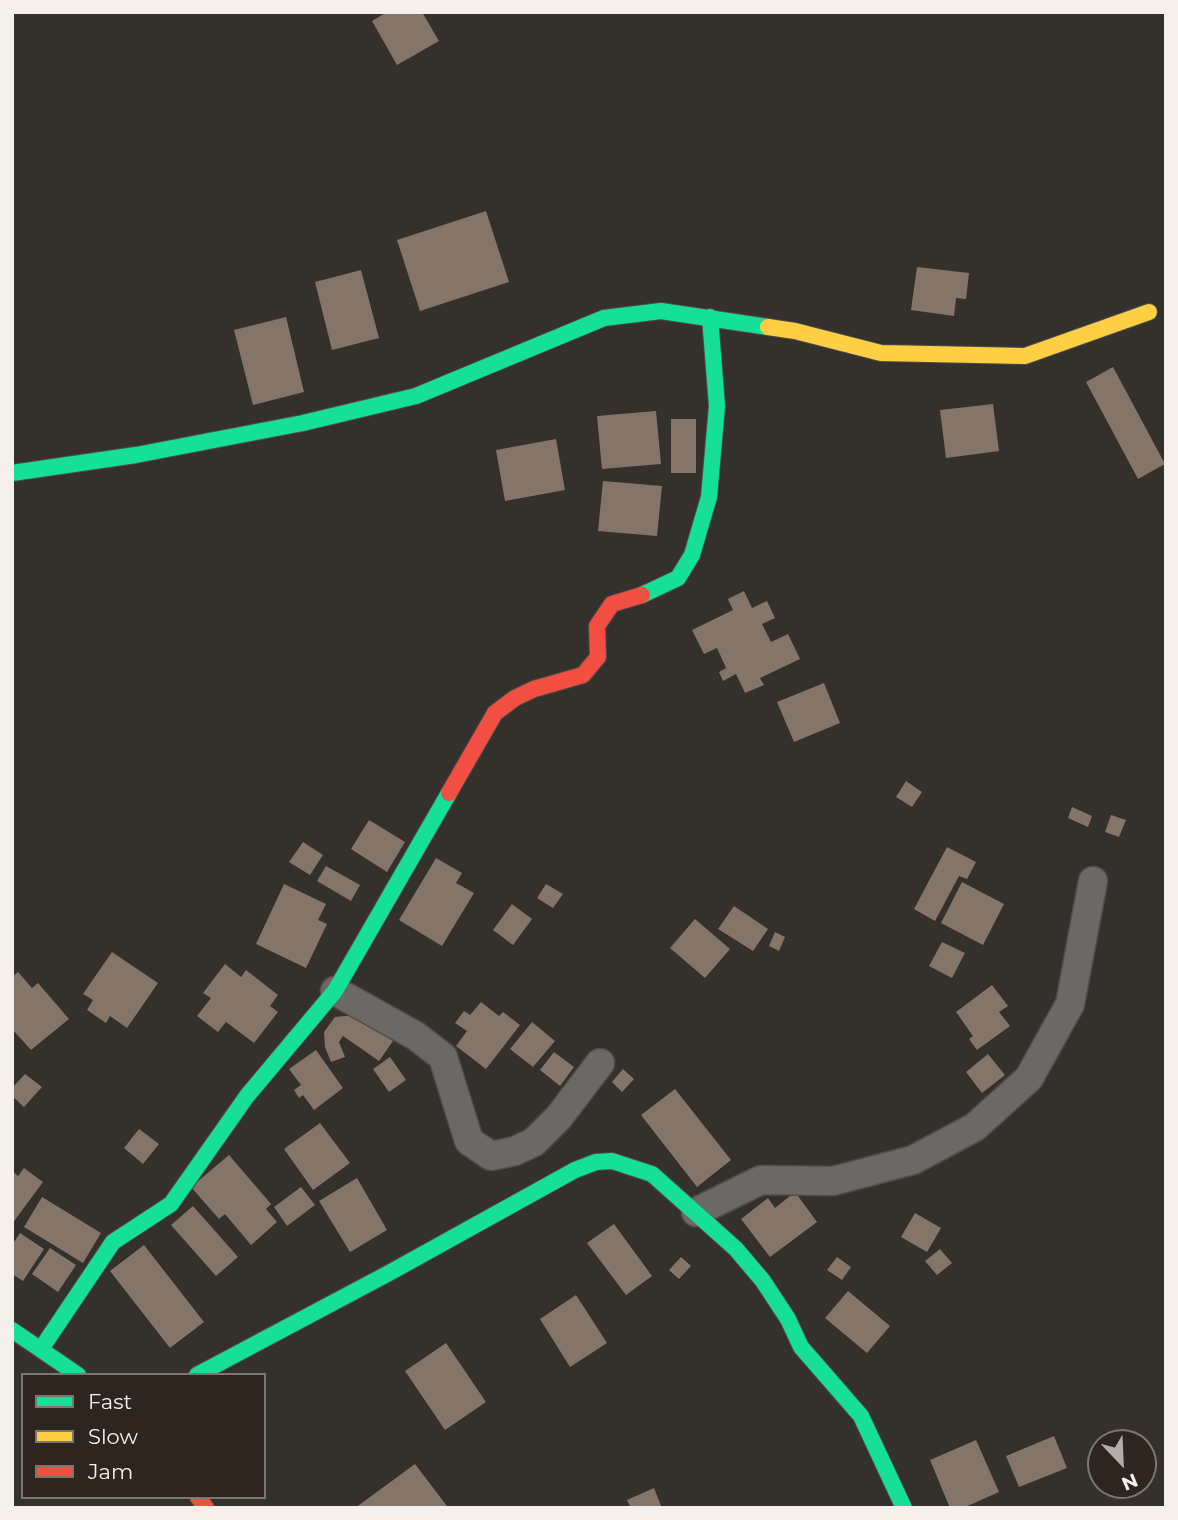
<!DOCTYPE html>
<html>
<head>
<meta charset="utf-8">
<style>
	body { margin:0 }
	#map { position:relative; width:1178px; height:1520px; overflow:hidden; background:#34302c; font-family:Montserrat,sans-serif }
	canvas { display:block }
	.frame { position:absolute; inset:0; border:14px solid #f6f0ec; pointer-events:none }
	.legend { position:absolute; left:21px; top:1373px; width:245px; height:126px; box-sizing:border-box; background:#2d251e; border:2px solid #7d7670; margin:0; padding:9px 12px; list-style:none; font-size:21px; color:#f6f0ec }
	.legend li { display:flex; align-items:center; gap:14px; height:35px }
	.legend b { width:35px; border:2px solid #7d7670 }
	.north { position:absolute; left:1087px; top:1429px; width:70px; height:70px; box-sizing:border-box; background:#2d251e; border:2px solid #7d7670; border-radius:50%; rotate:157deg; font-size:19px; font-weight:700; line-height:28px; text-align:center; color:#f6f0ec }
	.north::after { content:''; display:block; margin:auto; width:24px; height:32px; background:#b2ada9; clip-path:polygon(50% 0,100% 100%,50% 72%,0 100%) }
</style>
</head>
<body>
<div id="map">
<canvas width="1178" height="1520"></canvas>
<div class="frame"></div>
<ul class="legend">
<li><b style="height:9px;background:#16e098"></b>Fast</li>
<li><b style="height:9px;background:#ffcf43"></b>Slow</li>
<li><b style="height:9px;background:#f24e42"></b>Jam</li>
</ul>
<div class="north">N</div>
</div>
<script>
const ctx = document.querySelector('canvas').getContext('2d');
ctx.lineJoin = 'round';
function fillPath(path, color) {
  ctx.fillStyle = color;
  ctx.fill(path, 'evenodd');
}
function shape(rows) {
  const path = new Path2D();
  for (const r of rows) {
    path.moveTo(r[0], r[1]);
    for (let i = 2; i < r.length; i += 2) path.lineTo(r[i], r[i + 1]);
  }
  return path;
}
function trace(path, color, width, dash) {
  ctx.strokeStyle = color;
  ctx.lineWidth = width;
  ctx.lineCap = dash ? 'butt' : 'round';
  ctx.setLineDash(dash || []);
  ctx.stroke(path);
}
const building = shape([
	[387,12,422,12,439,41,397,65,372,21],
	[486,211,509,282,420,311,397,240],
	[917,267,969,273,966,299,956,298,954,316,911,310],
	[361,270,379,338,332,350,315,282],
	[286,317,304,392,253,405,234,330],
	[1113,367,1165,464,1138,479,1086,382],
	[993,404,999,451,946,458,940,410],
	[656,411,661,464,602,469,597,416],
	[671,419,696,419,696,473,671,473],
	[556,439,565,490,505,501,496,450],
	[603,481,662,486,657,536,598,531],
	[744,591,752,608,767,601,775,618,762,624,771,642,788,634,800,659,760,678,764,685,745,693,736,674,723,681,719,672,726,668,717,648,704,654,692,630,733,610,728,599],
	[824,683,840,723,794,742,777,702],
	[906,781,922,792,912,807,896,797],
	[1072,807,1092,816,1088,827,1068,818],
	[1111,815,1126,820,1119,837,1105,832],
	[369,820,405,842,387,872,351,849],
	[303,842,323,855,310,875,289,862],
	[947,847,976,862,967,879,959,876,935,921,914,909],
	[436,858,462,873,456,883,474,893,442,946,399,920],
	[326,866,360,885,351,901,317,881],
	[962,882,1004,904,983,945,941,923],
	[284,884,326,904,318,920,327,924,306,968,256,944],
	[546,884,563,894,553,908,537,898],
	[512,904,532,919,513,945,493,930],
	[734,906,768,929,753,951,718,929],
	[695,919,730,949,705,978,670,948],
	[775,932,785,937,779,951,769,946],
	[942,942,965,953,952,978,929,966],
	[112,952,158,983,127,1028,110,1016,106,1023,87,1010,93,1000,83,994],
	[225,964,241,977,246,970,278,995,270,1006,278,1012,254,1043,226,1022,218,1032,197,1016,211,998,203,993],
	[18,972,32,988,38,983,69,1019,31,1050,12,1029,12,977],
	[992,985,1008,1006,999,1012,1010,1026,977,1050,969,1039,973,1036,956,1012],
	[481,1002,499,1016,503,1012,520,1025,486,1069,456,1046,467,1031,455,1023,464,1011,470,1015],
	[356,1015,393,1041,379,1061,343,1036,339,1042,345,1057,331,1062,325,1047,324,1032,335,1017],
	[532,1022,555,1041,533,1067,510,1049],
	[316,1050,343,1088,314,1110,303,1095,299,1098,294,1090,301,1085,289,1069],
	[554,1052,574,1067,560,1086,540,1070],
	[988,1054,1005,1075,982,1093,966,1072],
	[390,1057,406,1080,389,1092,373,1069],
	[623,1069,634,1079,622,1092,612,1082],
	[25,1074,42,1087,24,1107,12,1096,12,1088],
	[675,1089,731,1160,697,1187,641,1115],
	[320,1123,350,1163,313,1190,284,1149],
	[139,1129,159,1144,143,1164,124,1148],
	[229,1155,271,1204,266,1209,277,1222,251,1245,225,1214,219,1219,191,1187],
	[24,1168,43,1182,12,1224,12,1171,18,1176],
	[357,1178,387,1230,350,1252,319,1201],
	[301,1187,315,1205,287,1226,274,1207],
	[795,1192,817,1222,770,1257,741,1219,768,1198,775,1208],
	[42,1197,101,1233,83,1263,24,1227],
	[193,1206,238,1257,216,1276,171,1225],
	[915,1213,941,1228,927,1252,901,1237],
	[614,1224,652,1276,626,1295,587,1243],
	[20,1233,44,1249,23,1281,12,1274,12,1245],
	[144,1245,204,1322,170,1348,110,1271],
	[50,1248,76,1265,58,1292,32,1274],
	[940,1249,952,1263,937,1275,925,1261],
	[681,1257,691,1266,679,1279,669,1270],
	[837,1257,851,1267,842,1280,827,1270],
	[848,1291,890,1326,867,1353,825,1318],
	[576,1295,607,1343,570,1367,540,1319],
	[446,1343,486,1402,445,1430,405,1371],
	[1054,1436,1067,1468,1019,1487,1006,1456],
	[976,1440,999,1492,963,1508,950,1508,930,1460],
	[415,1464,447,1506,355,1508],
	[654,1488,662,1508,631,1508,627,1500]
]);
const street = shape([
	[335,991,416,1036,443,1057,469,1141,491,1156,515,1151,534,1142,559,1117,600,1063],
	[696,1212,761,1180,833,1181,913,1160,975,1127,1029,1078,1070,1004,1093,881]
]);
const fast = shape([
	[12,473,136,455,303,423,416,396,604,318,661,311,768,327],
	[642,595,678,578,692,555,709,497,717,406,710,317],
	[12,1330,78,1375],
	[41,1349,113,1242,171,1204,247,1096,335,991,449,793],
	[197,1375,389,1273,575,1170,596,1162,612,1161,652,1174,736,1249,763,1281,788,1319,801,1347,861,1416,904,1508]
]);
const slow = shape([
	[768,327,795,331,881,353,1025,356,1149,312]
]);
const jam = shape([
	[449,793,495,713,515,698,534,689,583,675,598,657,597,626,612,604,642,595],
	[198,1497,206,1508]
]);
fillPath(building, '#857568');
trace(street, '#504c49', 31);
trace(fast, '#504c49', 18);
trace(slow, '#504c49', 18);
trace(jam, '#504c49', 18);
trace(street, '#6b6865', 28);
trace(fast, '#16e098', 16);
trace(slow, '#ffcf43', 16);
trace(jam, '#f24e42', 16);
</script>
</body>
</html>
